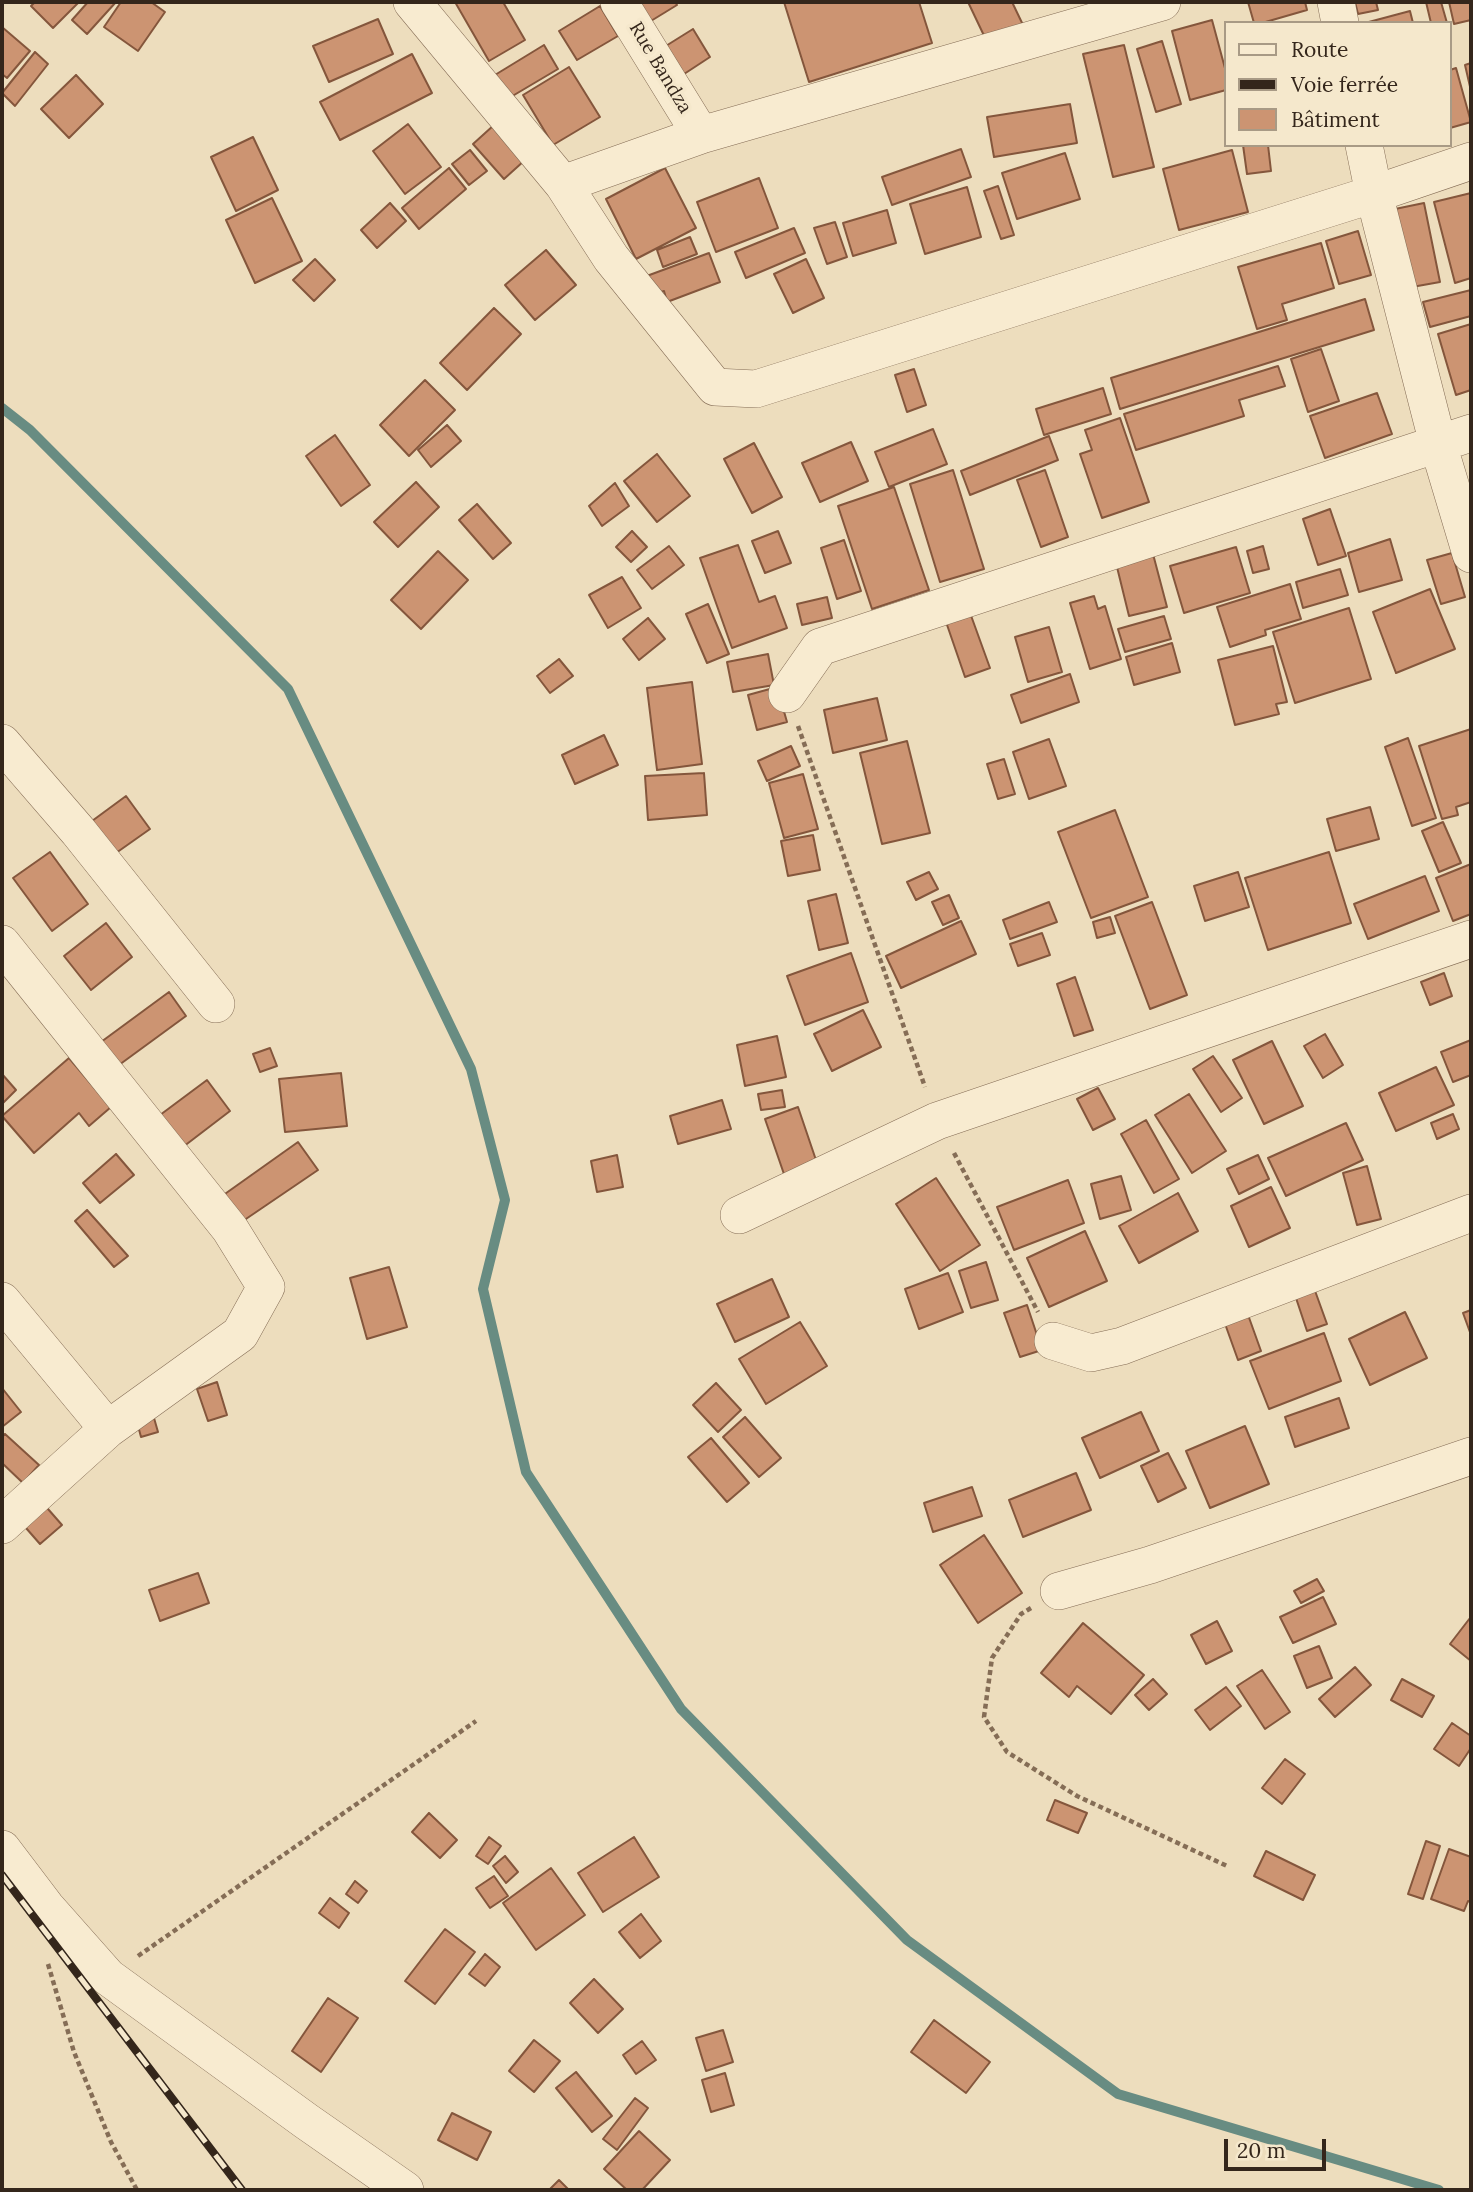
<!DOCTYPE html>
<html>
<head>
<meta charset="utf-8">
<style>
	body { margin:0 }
	#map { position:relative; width:1473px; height:2192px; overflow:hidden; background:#edddbd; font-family:Lora,serif }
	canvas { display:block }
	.frame { position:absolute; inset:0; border:4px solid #34261b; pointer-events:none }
	.legend { position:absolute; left:1224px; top:21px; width:228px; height:126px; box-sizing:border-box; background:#f5e8cc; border:2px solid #a89a85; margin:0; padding:9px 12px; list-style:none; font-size:21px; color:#34261b }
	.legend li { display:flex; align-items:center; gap:14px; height:35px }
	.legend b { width:35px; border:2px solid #a89a85 }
	.scale { position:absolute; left:1224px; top:2139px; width:102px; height:32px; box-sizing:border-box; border:4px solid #34261b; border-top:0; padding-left:9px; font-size:21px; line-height:24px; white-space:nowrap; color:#34261b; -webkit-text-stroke:5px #f5e8cc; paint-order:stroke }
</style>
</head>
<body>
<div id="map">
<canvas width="1473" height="2192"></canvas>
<div class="frame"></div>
<ul class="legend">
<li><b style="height:9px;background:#f8ebd0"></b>Route</li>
<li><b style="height:9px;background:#34261b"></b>Voie ferrée</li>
<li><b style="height:19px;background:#cc9472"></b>Bâtiment</li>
</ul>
<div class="scale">20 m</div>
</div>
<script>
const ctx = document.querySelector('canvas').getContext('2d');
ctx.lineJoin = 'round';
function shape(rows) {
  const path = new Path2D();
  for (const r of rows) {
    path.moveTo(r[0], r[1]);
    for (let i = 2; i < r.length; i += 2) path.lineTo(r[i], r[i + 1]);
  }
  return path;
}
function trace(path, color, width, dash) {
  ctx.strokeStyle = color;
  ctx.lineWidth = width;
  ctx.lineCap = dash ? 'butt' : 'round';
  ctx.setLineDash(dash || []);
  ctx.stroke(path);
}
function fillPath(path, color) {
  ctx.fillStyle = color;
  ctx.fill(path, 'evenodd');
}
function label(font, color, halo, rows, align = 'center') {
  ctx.font = font + ' Lora,serif';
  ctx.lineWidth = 7;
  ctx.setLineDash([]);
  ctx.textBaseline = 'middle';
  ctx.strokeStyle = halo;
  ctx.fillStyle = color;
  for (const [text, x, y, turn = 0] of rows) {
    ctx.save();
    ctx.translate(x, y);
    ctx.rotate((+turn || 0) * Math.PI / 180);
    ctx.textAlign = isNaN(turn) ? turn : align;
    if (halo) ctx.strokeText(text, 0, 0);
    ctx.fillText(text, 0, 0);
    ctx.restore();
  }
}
const stream = shape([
	[2,408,30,430,288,689,471,1069,505,1200,483,1289,526,1472,681,1709,907,1940,1118,2094,1439,2190]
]);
const building = shape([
	[35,2,79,2,53,28,31,6,35,2],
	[88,2,116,2,87,34,72,20,88,2],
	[121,2,151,2,165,12,138,51,104,27,121,2],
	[455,2,503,2,525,40,489,61,455,2],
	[634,2,675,2,677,5,646,24,634,2],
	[784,2,919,2,932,43,809,82,784,2],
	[968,2,1012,2,1024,27,988,44,968,2],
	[1248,2,1305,2,1307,10,1262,23,1254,23,1248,2],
	[1355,2,1376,2,1378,10,1358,14,1355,2],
	[1426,2,1441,2,1447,23,1431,23,1426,2],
	[1449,2,1471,2,1471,20,1454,24,1449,2],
	[600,6,618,36,577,60,559,31,600,6],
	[1410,11,1413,23,1365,23,1410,11],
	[378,19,393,54,329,82,313,46,378,19],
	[1212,20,1226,72,1226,90,1190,100,1172,31,1212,20],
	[2,27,30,51,7,78,2,74,2,27],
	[693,29,710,57,678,78,661,49,693,29],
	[1162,41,1181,104,1156,112,1137,49,1162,41],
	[544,45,558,69,504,101,490,78,544,45],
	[1124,45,1154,167,1113,177,1083,54,1124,45],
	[35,52,48,64,15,106,2,93,35,52],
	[412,54,432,93,340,140,320,102,412,54],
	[1471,63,1471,91,1465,65,1471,63],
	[569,67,600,117,553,145,523,95,569,67],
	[1456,68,1471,122,1450,128,1450,70,1456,68],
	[76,75,103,104,69,138,41,109,76,75],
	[1070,104,1077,143,994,157,987,117,1070,104],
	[408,124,441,167,405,194,373,151,408,124],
	[494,125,525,160,504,179,473,144,494,125],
	[253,137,278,190,236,211,211,157,253,137],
	[1243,145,1268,145,1271,171,1247,174,1243,145],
	[961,149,971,177,892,205,882,177,961,149],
	[470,150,487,171,469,185,452,164,470,150],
	[1232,150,1248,212,1179,230,1163,169,1232,150],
	[1065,153,1080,199,1017,219,1002,173,1065,153],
	[449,168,466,189,419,229,402,208,449,168],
	[665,168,696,228,636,259,606,199,665,168],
	[759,178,778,228,716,252,697,202,759,178],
	[998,186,1014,235,1001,239,984,191,998,186],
	[967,187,981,237,925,254,910,204,967,187],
	[1471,193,1471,278,1455,283,1434,202,1471,193],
	[272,198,302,261,255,283,226,220,272,198],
	[390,203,406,221,377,248,361,230,390,203],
	[1424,203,1440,282,1412,287,1395,209,1424,203],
	[887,210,896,243,853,256,843,223,887,210],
	[835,222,847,257,827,264,814,228,835,222],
	[794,228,805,253,746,278,735,252,794,228],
	[1358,231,1371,275,1339,284,1326,241,1358,231],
	[690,237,697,254,663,267,657,250,690,237],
	[1321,243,1334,288,1282,304,1287,320,1257,329,1238,267,1321,243],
	[546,250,576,285,535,320,505,285,546,250],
	[709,253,720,282,667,302,664,291,651,296,644,277,709,253],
	[315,259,335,280,314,301,293,280,315,259],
	[806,259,824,298,793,313,774,274,806,259],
	[1471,290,1471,316,1430,327,1423,302,1471,290],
	[1365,299,1374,330,1120,409,1111,378,1365,299],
	[494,308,521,334,467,390,440,363,494,308],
	[1471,324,1471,390,1456,395,1438,334,1471,324],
	[1321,349,1339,401,1308,412,1291,359,1321,349],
	[1278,366,1285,386,1239,400,1244,416,1136,450,1124,414,1278,366],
	[914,369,926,405,907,412,895,375,914,369],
	[425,380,455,410,409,456,380,425,425,380],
	[1103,388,1111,414,1044,435,1036,409,1103,388],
	[1377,393,1392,434,1325,458,1310,416,1377,393],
	[1120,418,1149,502,1102,518,1080,454,1092,450,1085,430,1120,418],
	[447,425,461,441,431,467,418,450,447,425],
	[933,429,947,464,889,487,875,452,933,429],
	[335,435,370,485,341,506,306,456,335,435],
	[1049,436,1058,460,970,495,961,471,1049,436],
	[851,442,868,481,820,502,802,463,851,442],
	[754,443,782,497,752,513,724,459,754,443],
	[657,454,690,496,657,522,624,481,657,454],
	[953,470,984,569,940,582,910,484,953,470],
	[1045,470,1068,537,1041,547,1017,480,1045,470],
	[416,482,439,507,398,547,374,522,416,482],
	[615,483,629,506,602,526,589,506,615,483],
	[894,487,929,590,872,609,838,506,894,487],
	[477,504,511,543,493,559,459,520,477,504],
	[1330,509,1346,556,1318,565,1303,519,1330,509],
	[632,531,647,547,631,562,616,547,632,531],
	[778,531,791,563,765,573,752,541,778,531],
	[1390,539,1402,580,1359,592,1348,553,1390,539],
	[844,540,861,591,837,599,821,548,844,540],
	[738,545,759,602,775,596,787,628,732,648,700,558,738,545],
	[669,546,684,565,652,589,637,570,669,546],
	[1263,546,1269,569,1253,573,1247,551,1263,546],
	[1236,547,1250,593,1184,613,1170,566,1236,547],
	[438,551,468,580,421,629,391,600,438,551],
	[1452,553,1465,597,1441,604,1427,560,1452,553],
	[1153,554,1167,607,1129,616,1116,563,1153,554],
	[1340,569,1348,595,1303,608,1296,582,1340,569],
	[622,577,641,608,608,628,589,595,622,577],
	[1290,584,1301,619,1265,630,1266,635,1230,647,1217,607,1290,584],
	[1430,589,1455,649,1396,673,1373,612,1430,589],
	[1094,596,1098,609,1105,606,1121,659,1090,669,1070,603,1094,596],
	[827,597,832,618,802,625,797,604,827,597],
	[708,604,729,654,707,663,686,614,708,604],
	[1349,608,1371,679,1295,703,1273,632,1349,608],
	[969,610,990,668,965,677,945,619,969,610],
	[1164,616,1171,639,1125,652,1118,629,1164,616],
	[648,618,665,639,639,660,623,639,648,618],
	[1049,627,1062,672,1028,682,1015,637,1049,627],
	[1172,643,1180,672,1134,685,1126,657,1172,643],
	[1273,646,1287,702,1276,704,1279,714,1235,725,1218,660,1273,646],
	[768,654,774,685,733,692,727,662,768,654],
	[559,659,573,676,550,693,537,676,559,659],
	[1070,674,1079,702,1021,723,1011,695,1070,674],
	[692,682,702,764,657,770,647,688,692,682],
	[777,687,787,722,757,730,748,695,777,687],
	[877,698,887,740,833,753,824,710,877,698],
	[1471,729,1471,802,1456,807,1458,815,1442,819,1419,746,1471,729],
	[604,735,618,765,575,784,562,755,604,735],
	[1408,738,1436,818,1412,826,1385,747,1408,738],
	[1049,739,1066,786,1029,799,1013,752,1049,739],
	[907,741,930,833,882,844,860,753,907,741],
	[791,746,800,766,767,781,758,761,791,746],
	[1004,759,1015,794,998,799,987,764,1004,759],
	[704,773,707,815,648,820,645,776,704,773],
	[803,774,818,829,784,838,769,783,803,774],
	[126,796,150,829,116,853,92,821,126,796],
	[1370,807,1379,839,1336,851,1327,819,1370,807],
	[1115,810,1148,897,1091,918,1058,832,1115,810],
	[1443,822,1461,863,1439,872,1422,831,1443,822],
	[813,835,820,870,788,876,781,841,813,835],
	[50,852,88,904,52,931,13,878,50,852],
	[1329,852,1351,923,1268,950,1245,878,1329,852],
	[1471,864,1471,914,1453,921,1436,878,1471,864],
	[929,872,938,889,916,900,907,882,929,872],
	[1238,872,1249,907,1205,921,1194,886,1238,872],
	[1425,876,1439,911,1368,939,1354,904,1425,876],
	[836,894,848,943,819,950,808,901,836,894],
	[949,895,959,918,943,925,932,902,949,895],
	[1049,902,1057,922,1010,939,1003,920,1049,902],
	[1152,902,1187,995,1150,1009,1115,916,1152,902],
	[1110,917,1115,933,1097,938,1093,922,1110,917],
	[961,921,976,954,901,988,886,956,961,921],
	[106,923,132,957,91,990,64,956,106,923],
	[1042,933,1050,955,1018,966,1010,944,1042,933],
	[851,953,868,1002,805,1025,787,976,851,953],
	[1444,973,1452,996,1430,1005,1421,982,1444,973],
	[1075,977,1093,1030,1074,1036,1057,984,1075,977],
	[169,992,186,1016,119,1065,101,1042,169,992],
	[863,1010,881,1047,832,1071,814,1034,863,1010],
	[1325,1034,1343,1065,1323,1078,1304,1046,1325,1034],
	[777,1036,786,1077,745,1086,737,1045,777,1036],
	[1471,1040,1471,1075,1453,1082,1441,1052,1471,1040],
	[1272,1041,1303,1106,1264,1124,1233,1060,1272,1041],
	[270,1048,277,1066,260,1072,253,1054,270,1048],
	[1213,1056,1242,1098,1221,1112,1193,1069,1213,1056],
	[69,1058,111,1107,89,1126,79,1113,34,1153,2,1116,69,1058],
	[1436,1067,1454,1105,1396,1131,1379,1093,1436,1067],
	[341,1073,347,1126,285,1132,279,1079,341,1073],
	[2,1074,16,1090,2,1104,2,1074],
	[207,1080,230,1111,179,1150,156,1118,207,1080],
	[1098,1088,1115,1119,1093,1130,1077,1099,1098,1088],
	[782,1090,785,1107,761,1110,758,1094,782,1090],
	[1189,1094,1226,1151,1192,1173,1155,1115,1189,1094],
	[722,1100,731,1129,678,1144,670,1116,722,1100],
	[798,1107,818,1166,785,1177,765,1119,798,1107],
	[1453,1114,1459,1129,1437,1139,1431,1123,1453,1114],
	[1146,1120,1179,1179,1154,1193,1121,1134,1146,1120],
	[1346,1123,1363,1160,1286,1196,1268,1158,1346,1123],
	[298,1142,318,1170,240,1223,222,1196,298,1142],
	[116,1154,134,1175,100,1203,83,1183,116,1154],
	[617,1155,623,1187,597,1192,591,1161,617,1155],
	[1258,1155,1269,1179,1239,1194,1227,1169,1258,1155],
	[1367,1166,1381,1219,1357,1225,1343,1173,1367,1166],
	[1121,1176,1131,1210,1100,1219,1091,1184,1121,1176],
	[936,1178,980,1245,940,1271,896,1204,936,1178],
	[1068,1180,1084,1223,1014,1250,997,1207,1068,1180],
	[1271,1187,1290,1228,1249,1247,1231,1206,1271,1187],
	[1178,1193,1198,1231,1139,1263,1119,1226,1178,1193],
	[87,1210,128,1256,114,1267,75,1221,87,1210],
	[1085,1231,1107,1281,1049,1307,1027,1258,1085,1231],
	[986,1262,998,1300,971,1308,959,1271,986,1262],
	[389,1267,407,1327,367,1339,350,1278,389,1267],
	[948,1273,963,1312,919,1329,905,1289,948,1273],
	[772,1279,789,1317,735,1342,717,1304,772,1279],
	[1314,1288,1327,1324,1307,1331,1295,1295,1314,1288],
	[1027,1305,1042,1350,1020,1357,1004,1313,1027,1305],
	[1471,1310,1471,1335,1463,1313,1471,1310],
	[1247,1312,1261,1351,1238,1360,1224,1321,1247,1312],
	[1405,1312,1427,1358,1370,1385,1349,1339,1405,1312],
	[800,1322,827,1366,766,1404,739,1359,800,1322],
	[1324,1333,1341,1381,1269,1409,1250,1361,1324,1333],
	[217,1382,227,1415,208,1421,197,1389,217,1382],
	[716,1383,741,1410,718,1432,693,1405,716,1383],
	[2,1388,21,1412,2,1427,2,1388],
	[1339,1398,1349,1428,1295,1447,1285,1417,1339,1398],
	[1141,1412,1159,1451,1100,1478,1082,1438,1141,1412],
	[745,1417,781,1458,759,1477,723,1437,745,1417],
	[154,1418,158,1432,141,1437,137,1422,154,1418],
	[1245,1426,1269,1484,1210,1508,1186,1451,1245,1426],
	[5,1434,39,1465,23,1483,2,1463,2,1437,5,1434],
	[711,1438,749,1483,727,1502,688,1457,711,1438],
	[1168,1453,1186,1488,1158,1502,1141,1466,1168,1453],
	[1076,1473,1091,1510,1023,1537,1009,1500,1076,1473],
	[972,1487,982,1516,933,1532,924,1503,972,1487],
	[41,1501,62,1525,40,1544,19,1520,41,1501],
	[984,1535,1022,1593,978,1623,940,1565,984,1535],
	[198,1573,209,1603,160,1621,149,1590,198,1573],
	[1317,1579,1324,1591,1301,1603,1294,1591,1317,1579],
	[1323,1597,1336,1624,1293,1643,1280,1617,1323,1597],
	[1470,1618,1471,1619,1471,1661,1450,1644,1470,1618],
	[1217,1621,1232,1651,1206,1664,1191,1635,1217,1621],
	[1083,1623,1144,1675,1111,1714,1077,1686,1069,1697,1041,1673,1083,1623],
	[1319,1646,1332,1678,1307,1688,1294,1656,1319,1646],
	[1355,1667,1371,1685,1335,1717,1319,1699,1355,1667],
	[1262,1670,1290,1712,1265,1729,1237,1686,1262,1670],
	[1153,1679,1167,1694,1149,1710,1135,1695,1153,1679],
	[1402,1679,1434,1696,1422,1717,1391,1700,1402,1679],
	[1226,1687,1241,1706,1210,1730,1195,1710,1226,1687],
	[1452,1723,1471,1736,1471,1748,1459,1766,1434,1749,1452,1723],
	[1285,1759,1305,1774,1282,1804,1262,1788,1285,1759],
	[1055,1800,1087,1813,1078,1833,1047,1820,1055,1800],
	[429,1813,457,1840,440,1858,412,1832,429,1813],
	[489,1837,501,1846,488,1864,476,1856,489,1837],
	[634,1837,659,1877,603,1912,578,1873,634,1837],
	[1426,1841,1440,1846,1423,1899,1408,1894,1426,1841],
	[1449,1849,1471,1857,1471,1902,1468,1901,1464,1911,1431,1899,1449,1849],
	[1266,1851,1315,1875,1303,1900,1254,1876,1266,1851],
	[505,1856,518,1872,506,1883,493,1866,505,1856],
	[551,1868,585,1915,536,1950,503,1903,551,1868],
	[494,1876,508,1896,490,1908,476,1888,494,1876],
	[355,1881,367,1891,358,1903,346,1894,355,1881],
	[330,1898,349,1913,339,1928,319,1913,330,1898],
	[641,1914,661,1941,640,1958,619,1932,641,1914],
	[445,1929,475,1952,435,2004,405,1981,445,1929],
	[485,1954,500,1967,485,1986,469,1974,485,1954],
	[594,1979,623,2009,598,2033,570,2003,594,1979],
	[328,1998,358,2018,321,2072,292,2051,328,1998],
	[934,2020,990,2062,966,2093,911,2052,934,2020],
	[723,2030,733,2062,706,2071,696,2038,723,2030],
	[534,2040,560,2061,534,2092,509,2071,534,2040],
	[642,2041,656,2060,636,2074,623,2055,642,2041],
	[576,2072,612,2116,592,2132,556,2088,576,2072],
	[725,2073,734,2105,711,2112,702,2080,725,2073],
	[635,2098,648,2108,617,2150,603,2139,635,2098],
	[452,2113,491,2132,477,2160,438,2140,452,2113],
	[639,2131,670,2160,642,2190,627,2190,604,2169,639,2131],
	[559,2180,569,2190,549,2190,559,2180]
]);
const path = shape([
	[798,726,925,1087],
	[954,1153,1038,1312],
	[1031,1608,1021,1614,992,1658,984,1717,1007,1752,1077,1796,1227,1866],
	[138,1956,476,1721],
	[48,1964,74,2052,111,2142,137,2190]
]);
const minor = shape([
	[412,2,563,184,611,258,715,387,756,389,1374,194,1471,161],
	[619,2,701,135],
	[1336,2,1340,23],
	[1364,145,1374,194,1438,444,1471,554],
	[563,184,701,135,1162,2],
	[787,694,820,647,1471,433],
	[2,743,78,831,216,1004],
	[2,944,230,1229,266,1287,240,1334,108,1429,2,1525],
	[739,1215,937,1121,1471,939],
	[2,1301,108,1429],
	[1053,1341,1091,1353,1122,1346,1471,1213],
	[1059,1591,1150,1565,1471,1456],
	[2,1849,46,1907,108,1977,306,2121,405,2190]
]);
const rail = shape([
	[2,1875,242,2190]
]);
const streetNames = [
	["Rue Bandza",660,68,59]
];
trace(stream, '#688c82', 10);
fillPath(building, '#cc9472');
trace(building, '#84563c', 2);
trace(minor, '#856d56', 38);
trace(path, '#856d56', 4.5, [5, 3.5]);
trace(minor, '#f8ebd0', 37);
trace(rail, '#34261b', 8);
trace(rail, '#f5e8cc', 5, [16]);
label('19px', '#34261b', '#f5e8cc', streetNames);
</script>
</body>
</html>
